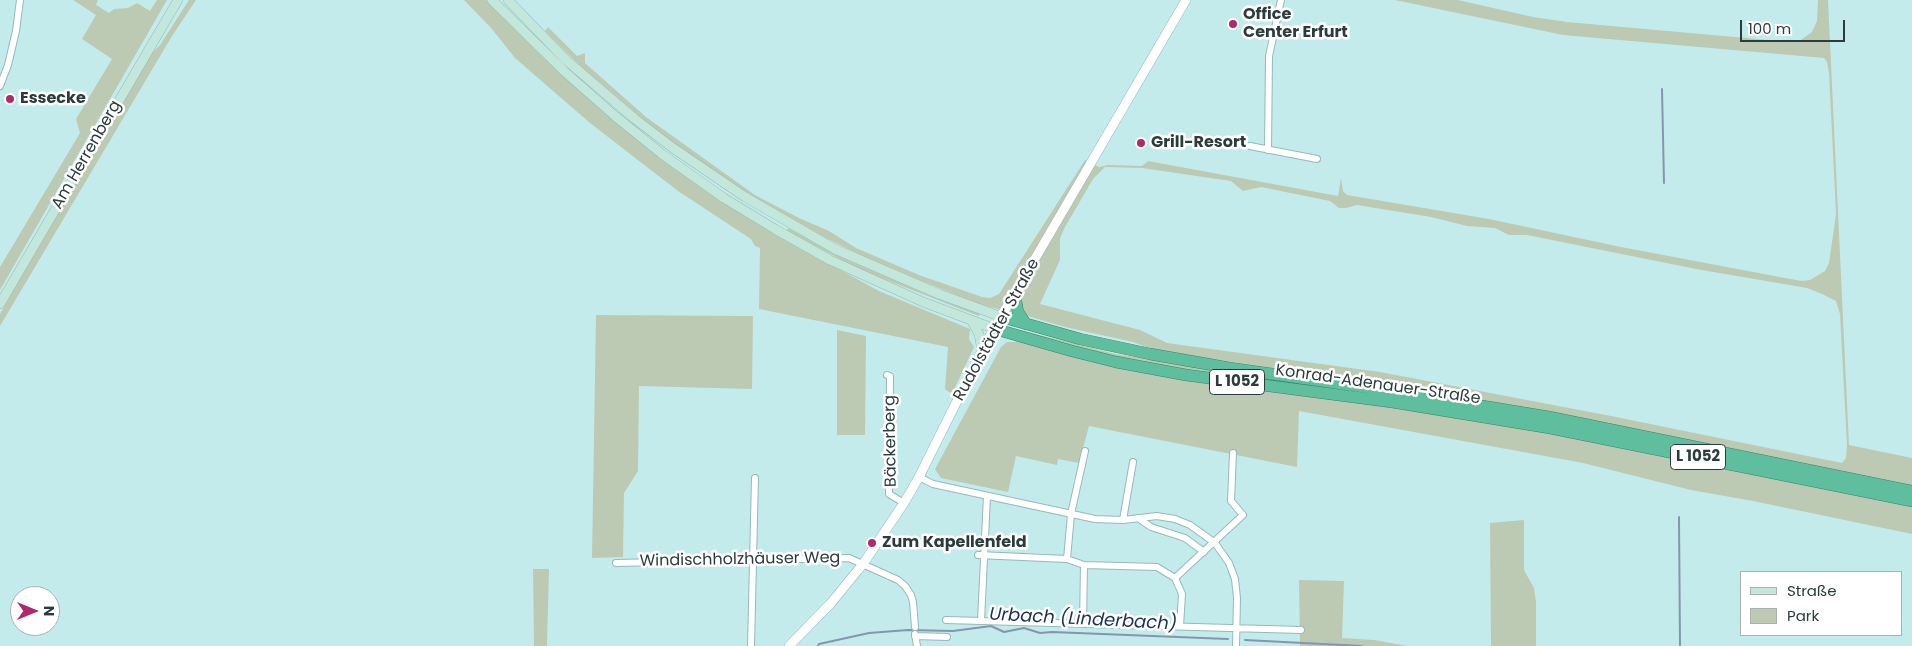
<!DOCTYPE html>
<html>
<head>
<meta charset="utf-8">
<style>
	body { margin:0 }
	#map { position:relative; width:1912px; height:646px; overflow:hidden; background:#c4ebeb; font-family:Poppins,sans-serif }
	canvas { display:block }
	.legend { position:absolute; left:1740px; top:571px; width:162px; height:65px; box-sizing:border-box; background:#fff; border:1px solid #abb1b1; margin:0; padding:6px 9px; list-style:none; font-size:15px; color:#2c3c3c }
	.legend li { display:flex; align-items:center; gap:10px; height:25px }
	.legend b { width:25px; border:1px solid #abb1b1 }
	.north { position:absolute; left:10px; top:586px; width:50px; height:50px; box-sizing:border-box; background:#fff; border:1px solid #abb1b1; border-radius:50%; rotate:90deg; font-size:14px; font-weight:700; line-height:20px; text-align:center; color:#2c3c3c }
	.north::after { content:''; display:block; margin:auto; width:18px; height:22px; background:#b0296d; clip-path:polygon(50% 0,100% 100%,50% 72%,0 100%) }
	.scale { position:absolute; left:1740px; top:20px; width:105px; height:22px; box-sizing:border-box; border:2px solid #2c3c3c; border-top:0; padding-left:6px; font-size:15px; line-height:18px; white-space:nowrap; color:#2c3c3c; -webkit-text-stroke:4px #fff; paint-order:stroke }
</style>
</head>
<body>
<div id="map">
<canvas width="1912" height="646"></canvas>
<ul class="legend">
<li><b style="height:6px;background:#c3e7da"></b>Straße</li>
<li><b style="height:14px;background:#bccab4"></b>Park</li>
</ul>
<div class="north">N</div>
<div class="scale">100 m</div>
</div>
<script>
const ctx = document.querySelector('canvas').getContext('2d');
ctx.lineJoin = 'round';
function fillPath(path, color) {
  ctx.fillStyle = color;
  ctx.fill(path, 'evenodd');
}
function shape(rows) {
  const path = new Path2D();
  for (const r of rows) {
    path.moveTo(r[0], r[1]);
    for (let i = 2; i < r.length; i += 2) path.lineTo(r[i], r[i + 1]);
  }
  return path;
}
function trace(path, color, width, dash) {
  ctx.strokeStyle = color;
  ctx.lineWidth = width;
  ctx.lineCap = dash ? 'butt' : 'round';
  ctx.setLineDash(dash || []);
  ctx.stroke(path);
}
function label(font, color, halo, rows, align = 'center') {
  ctx.font = font + ' Poppins,sans-serif';
  ctx.lineWidth = 5;
  ctx.setLineDash([]);
  ctx.textBaseline = 'middle';
  ctx.strokeStyle = halo;
  ctx.fillStyle = color;
  for (const [text, x, y, turn = 0] of rows) {
    ctx.save();
    ctx.translate(x, y);
    ctx.rotate((+turn || 0) * Math.PI / 180);
    ctx.textAlign = isNaN(turn) ? turn : align;
    if (halo) ctx.strokeText(text, 0, 0);
    ctx.fillText(text, 0, 0);
    ctx.restore();
  }
}
const green = shape([
	[73,0,98,0,96,5,109,13,114,9,128,8,137,3,150,11,157,0,167,0,0,290,0,267,80,133,76,119,112,59,82,39,96,15],
	[189,0,196,0,172,36,0,326,0,314,47,230,150,55,160,45],
	[464,0,486,0,542,56,594,103,720,200,769,231,879,291,970,329,969,339,974,347,952,394,945,389,948,347,759,309,760,248,755,246,751,239,678,191,590,123,515,58,492,29],
	[1395,0,1458,0,1533,17,1567,22,1791,42,1798,42,1812,32,1817,21,1818,0,1828,0,1849,445,1912,458,1912,487,1568,416,1443,393,1206,358,1149,348,1133,342,1065,327,1031,317,982,305,876,263,822,236,757,199,685,152,658,132,581,67,545,31,548,27,577,56,585,53,585,63,646,117,755,195,799,218,829,231,856,248,919,275,982,297,990,298,999,294,1085,160,1099,167,1108,165,1142,166,1148,161,1338,196,1341,178,1343,191,1347,195,1489,219,1621,247,1785,278,1802,281,1810,280,1825,271,1829,263,1836,214,1829,73,1827,62,1824,58,1563,35],
	[1105,167,1142,168,1231,181,1243,191,1261,187,1330,201,1339,208,1346,208,1357,205,1431,217,1467,226,1495,228,1509,235,1527,235,1696,269,1807,288,1822,294,1836,301,1840,314,1847,445,1846,458,1842,463,1611,416,1380,372,1167,343,1140,330,1040,304,1060,260,1060,238,1065,227,1093,179],
	[788,228,848,259,915,288,980,313,979,316,958,308,861,270,786,231],
	[596,315,753,316,752,389,639,386,638,471,624,493,623,557,592,558],
	[837,330,866,336,865,435,837,435],
	[1020,330,1116,354,1377,393,1377,395,1189,371,1122,359,1019,332],
	[1017,340,1330,397,1537,429,1912,506,1912,534,1753,501,1691,490,1583,463,1299,411,1297,467,1089,426,1079,463,1058,459,1057,465,1016,456,1008,492,941,478,935,469,1001,347,1007,342,1015,342],
	[1524,520,1524,570,1534,588,1536,602,1536,646,1491,646,1490,523],
	[533,569,549,569,547,646,534,646],
	[1299,580,1344,581,1342,638,1374,640,1407,646,1300,646]
]);
const stream = shape([
	[1662,89,1664,183],
	[1679,517,1680,646],
	[1245,640,1362,646],
	[818,646,819,644,869,633,908,630,953,631,991,626,1004,632,1024,628,1040,633,1052,632,1228,639]
]);
const minor = shape([
	[0,86,8,65,16,31,20,0],
	[1250,146,1317,159],
	[1268,150,1269,56,1281,0],
	[887,375,890,376,889,494,904,503],
	[919,477,933,484,1095,519,1123,520,1157,516,1175,519,1190,525,1215,543,1229,563,1235,579,1237,598,1236,646],
	[1138,518,1151,527,1185,538,1204,552],
	[1123,520,1133,462],
	[978,555,1067,559,1084,565,1157,567,1175,578,1182,594,1180,626],
	[1067,559,1071,514,1085,451],
	[616,563,849,558,898,580,905,586,911,595,913,602,915,627],
	[1175,578,1243,515,1231,501,1233,453],
	[946,620,1301,630],
	[981,621,987,496],
	[1083,623,1084,565],
	[915,634,917,646],
	[915,636,947,637],
	[751,646,755,478]
]);
const tertiary = shape([
	[789,646,831,603,863,564,904,503,919,477,987,341,1186,0]
]);
const secondary = shape([
	[492,0,564,71,615,116,662,154,724,198,775,229,830,260,923,302,995,329],
	[508,0,566,60,635,119,673,148,745,197,835,249,939,294,1002,317],
	[0,304,178,0],
	[971,320,979,334,982,351]
]);
const trunk = shape([
	[1015,296,1018,312,1026,324],
	[1002,317,1080,339,1150,354,1230,368,1385,390,1549,417,1912,491],
	[995,329,1072,351,1116,362,1186,375,1392,402,1550,428,1912,501]
]);
const markers = [
	[1233,24,5,"#b0296d"],
	[10,99,5,"#b0296d"],
	[1141,143,5,"#b0296d"],
	[872,543,5,"#b0296d"]
];
const shields = [
	[1237,382,55],
	[1698,457,55]
];
const shieldNames = [
	["L 1052",1237,382],
	["L 1052",1698,457]
];
const poiNames = [
	["Office",1243,15],
	["Center Erfurt",1243,33],
	["Essecke",20,99],
	["Grill-Resort",1151,143],
	["Zum Kapellenfeld",882,543]
];
const streetNames = [
	["Am Herrenberg",87,155,-60],
	["Rudolstädter Straße",997,330,-61],
	["Konrad-Adenauer-Straße",1378,385,8],
	["Bäckerberg",891,441,-91],
	["Windischholzhäuser Weg",740,560,-1]
];
const waterNames = [
	["Urbach (Linderbach)",1083,620,3]
];
fillPath(green, '#bccab4');
trace(stream, '#8695af', 2);
trace(minor, '#94baba', 8);
trace(tertiary, '#94baba', 10);
trace(secondary, '#94baba', 10);
trace(trunk, '#33866b', 12);
trace(minor, '#fff', 6);
trace(tertiary, '#fff', 9);
trace(secondary, '#c3e7da', 9);
trace(trunk, '#5fbe9e', 11);
for (const [x, y, r, color] of markers) {
  const dot = new Path2D();
  dot.arc(x, y, r, 0, 2 * Math.PI);
  ctx.fillStyle = color;
  ctx.fill(dot);
  trace(dot, '#fff', 2);
}
for (const [x, y, w] of shields) {
  const box = new Path2D();
  box.roundRect(x - w / 2, y - 12.5, w, 25, 4);
  ctx.fillStyle = '#fff';
  ctx.fill(box);
  trace(box, '#2c3c3c', 1);
}
label('bold 15px', '#2c3c3c', null, shieldNames);
label('bold 16px', '#2c3c3c', '#fff', poiNames, 'left');
label('16px', '#2c3c3c', '#fff', streetNames);
label('italic 18px', '#1d3257', '#fff', waterNames);
</script>
</body>
</html>
